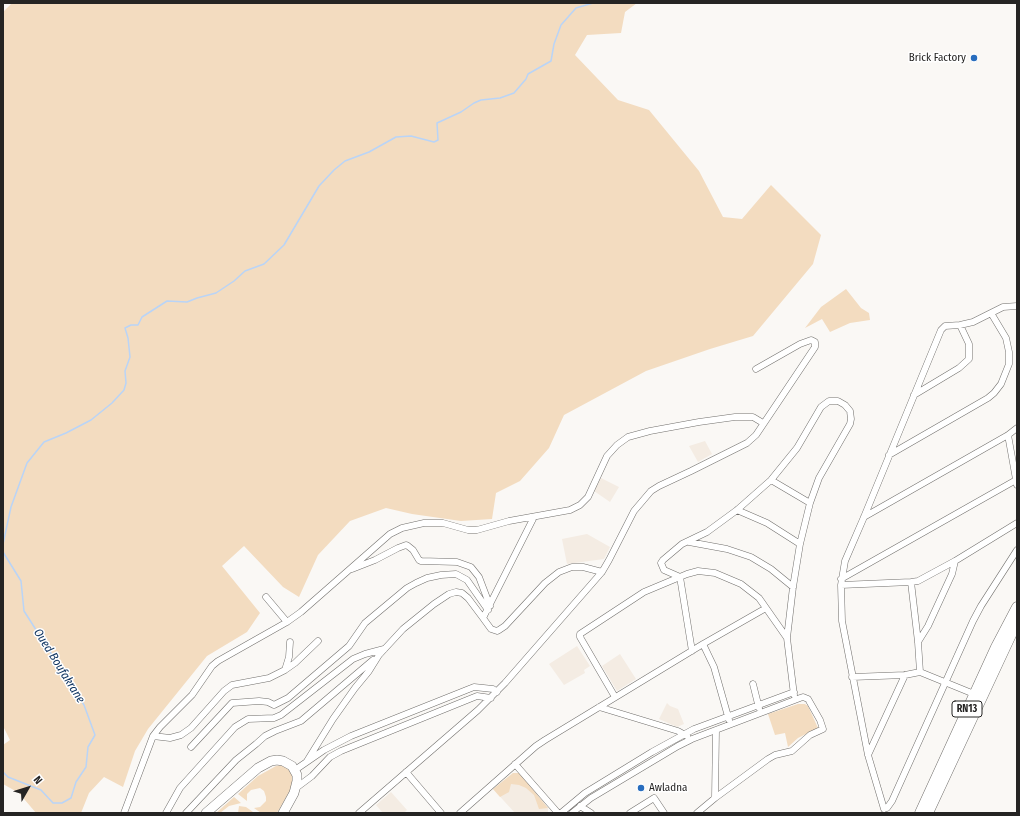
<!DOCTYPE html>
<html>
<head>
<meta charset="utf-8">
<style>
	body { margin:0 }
	#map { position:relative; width:1020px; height:816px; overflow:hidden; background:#faf8f5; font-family:"Fira Sans Condensed",sans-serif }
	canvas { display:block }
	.frame { position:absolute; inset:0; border:4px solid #252423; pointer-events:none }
	.north { position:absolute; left:8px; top:768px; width:40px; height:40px; -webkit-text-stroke:3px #fff; paint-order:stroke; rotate:51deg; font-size:11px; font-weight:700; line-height:16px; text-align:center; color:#252423 }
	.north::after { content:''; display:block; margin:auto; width:14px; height:18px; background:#252423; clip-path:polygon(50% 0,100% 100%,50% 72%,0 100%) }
</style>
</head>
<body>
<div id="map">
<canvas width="1020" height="816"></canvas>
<div class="frame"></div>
<div class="north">N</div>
</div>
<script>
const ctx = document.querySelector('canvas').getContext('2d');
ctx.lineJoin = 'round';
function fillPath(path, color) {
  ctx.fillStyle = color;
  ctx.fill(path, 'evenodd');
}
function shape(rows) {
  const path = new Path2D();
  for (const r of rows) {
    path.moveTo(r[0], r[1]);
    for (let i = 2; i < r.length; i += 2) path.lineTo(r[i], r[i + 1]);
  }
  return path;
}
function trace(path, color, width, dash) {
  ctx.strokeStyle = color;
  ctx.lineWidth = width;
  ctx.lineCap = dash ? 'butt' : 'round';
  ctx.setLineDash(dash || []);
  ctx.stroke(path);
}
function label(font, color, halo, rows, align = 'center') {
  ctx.font = font + ' "Fira Sans Condensed",sans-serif';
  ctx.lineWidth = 3;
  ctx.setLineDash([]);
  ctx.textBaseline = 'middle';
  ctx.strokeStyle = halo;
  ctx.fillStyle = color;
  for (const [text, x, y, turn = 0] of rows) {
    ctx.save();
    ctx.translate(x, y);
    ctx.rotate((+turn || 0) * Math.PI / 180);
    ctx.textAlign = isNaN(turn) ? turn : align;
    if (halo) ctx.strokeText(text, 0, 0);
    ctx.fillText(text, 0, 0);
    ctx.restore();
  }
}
const built = shape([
	[705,441,712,454,698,462,689,446],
	[601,478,619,487,610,502,594,491],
	[587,534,610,547,604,559,567,564,562,539],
	[577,646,590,666,584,670,585,673,564,685,549,664],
	[620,654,636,679,617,691,602,666],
	[667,703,670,706,678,709,684,724,677,727,659,719],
	[513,773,519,773,521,775,548,808,548,813,515,813,493,789],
	[391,792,407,810,404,813,383,813,376,805]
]);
const green = shape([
	[12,3,637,3,625,12,621,33,587,35,575,55,618,100,649,110,699,171,723,217,742,219,771,185,821,235,813,264,753,336,710,349,646,371,564,415,549,448,520,481,496,493,492,519,461,521,412,514,386,508,350,521,318,555,299,597,283,587,244,546,222,566,260,613,247,632,207,656,148,729,135,751,123,787,104,777,89,793,81,813,36,813,19,793,3,784,3,745,10,740,3,726,3,12],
	[846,289,861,308,869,313,870,320,850,323,830,332,822,319,805,328,821,307],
	[798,704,805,704,808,706,818,728,798,738,788,747,785,733,775,735,768,714],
	[281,765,285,766,292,772,292,782,291,789,277,813,261,813,254,808,260,807,266,801,266,797,264,791,260,788,251,790,247,794,247,801,238,794,258,776,276,766],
	[513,773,519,773,521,775,548,808,539,809,534,795,526,788,519,785,511,784,509,792,500,797,493,789],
	[234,797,241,803,229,806,220,813,216,813],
	[239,806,246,807,253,812,250,813,238,813]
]);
const stream = shape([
	[3,544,11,507,27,463,44,442,66,433,91,420,112,403,124,390,126,383,125,371,130,357,128,338,125,328,131,325,138,325,142,317,167,301,187,302,197,298,216,293,234,281,245,271,264,264,284,245,319,186,334,170,345,161,369,152,396,137,411,136,434,142,438,140,437,123,461,112,474,103,481,100,500,98,514,93,526,79,528,74,551,61,554,44,561,25,576,8,593,3],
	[3,552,21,581,24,611,84,705,95,735,88,747,86,767,76,782,71,798,62,803,53,803,41,790,8,777,3,772]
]);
const street = shape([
	[1017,306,1003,307,973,322,960,325,945,326,941,330,864,517,845,561,841,585,842,621,868,755,884,809,887,808,892,801,973,621,981,606,1017,550],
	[914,395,959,368,969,359,969,344,960,325],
	[1008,435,1017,485],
	[889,455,988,398,994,393,1001,384,1009,364,1009,352,1006,338,991,313],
	[771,480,810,503,800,544,793,587,787,638,794,695],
	[737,510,767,523,800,544],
	[864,517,1008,435,1017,428],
	[689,542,727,549,751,557,771,569,793,587],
	[352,569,375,560,398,548,406,545,408,546,413,550,419,560,421,561,457,562,471,567,479,577,490,606],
	[841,579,1016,480],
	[841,585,911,582,918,581,955,561,1017,523],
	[266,597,287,622],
	[483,618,491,629,497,631,499,630,505,626,545,583,559,572,572,567,583,567,602,572],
	[918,642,928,626,952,574,955,561],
	[703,644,714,667,729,720],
	[692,651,680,577,664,570,661,563,663,560,682,544,707,532,737,510,771,480,797,448,821,407,829,401,838,401,845,405,850,411,851,419,850,424,819,478,810,503],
	[285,670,295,663,318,641],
	[920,672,974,694],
	[852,677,905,675,920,672,918,642,911,582],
	[753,684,759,708],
	[615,697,580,637,580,634,644,592,687,574,698,571,715,573,741,584,759,598,787,638],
	[599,707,678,731,687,736],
	[153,736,170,738,181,735,191,728,224,691,232,685,269,678,285,670,289,657,290,642],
	[191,747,232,703,259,701,268,702,274,705,288,698,349,646,365,623,407,588,416,583,427,578,441,575,456,574,467,580,488,610],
	[868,755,905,675],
	[307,761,333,719,355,688,369,671,379,655,403,629,434,604,449,594,456,592,462,593,468,598,483,618,534,517],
	[515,764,558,813],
	[295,770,324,750,351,736,474,687,493,689,497,692],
	[406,772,441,813],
	[296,788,312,776,330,757,341,751,477,696,491,698],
	[715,798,716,730],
	[580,806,591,813],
	[124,813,153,736,160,727,192,695,212,666,218,661,287,622,301,612,390,534,402,528,424,523,443,523,468,530,477,530,509,521,570,510,580,505,588,497,607,456,617,445,628,437,650,431,699,422,735,417,753,417,763,423],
	[166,813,180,788,235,727,248,719,274,718,281,715,353,659,365,654,384,649],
	[186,813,236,760,256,744,265,736,275,731,301,721,373,660],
	[359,813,478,710,505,683,602,572,609,560,634,511,651,491,659,486,691,471,747,443,756,435,815,347,815,342,811,340,800,344,756,369],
	[460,813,536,746,545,740,703,644,766,608],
	[561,813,585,793,652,752,694,729,794,692],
	[572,813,591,798,678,746,692,739,800,698,803,697,808,699,820,720,823,729,810,735,792,751,775,755,768,759,715,798,697,813],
	[630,813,654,798,664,813]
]);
const secondary = shape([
	[206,813,258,768,271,761,277,760,283,761,292,766,297,775,297,781,294,793,283,813]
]);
const primary = shape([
	[920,813,996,647,1017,607],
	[928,813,1017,622]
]);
const markers = [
	[974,58,4,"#286dbe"],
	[641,788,4,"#286dbe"]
];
const shields = [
	[967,709,30]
];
const shieldNames = [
	["RN13",967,709]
];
const poiNames = [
	["Brick Factory",966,58],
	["Awladna",649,788,"left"]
];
const waterNames = [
	["Oued Boufakrane",59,666,58]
];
fillPath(built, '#f4ece3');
fillPath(green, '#f3dcc0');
trace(stream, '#b9d4f7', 1.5);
trace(street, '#716f6c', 7);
trace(secondary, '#716f6c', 10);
trace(primary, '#716f6c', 11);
trace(street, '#fff', 6);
trace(secondary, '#fff', 9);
trace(primary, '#fff', 10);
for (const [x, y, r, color] of markers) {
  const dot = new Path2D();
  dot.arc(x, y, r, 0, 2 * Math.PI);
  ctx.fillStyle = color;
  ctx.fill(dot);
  trace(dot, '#fff', 1.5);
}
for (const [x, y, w] of shields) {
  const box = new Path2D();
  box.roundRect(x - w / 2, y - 8, w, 16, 3);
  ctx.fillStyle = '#fff';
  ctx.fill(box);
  trace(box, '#252423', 1);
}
label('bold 10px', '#252423', null, shieldNames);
label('11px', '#252423', '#fff', poiNames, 'right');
label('italic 12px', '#133763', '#fff', waterNames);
</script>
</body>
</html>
